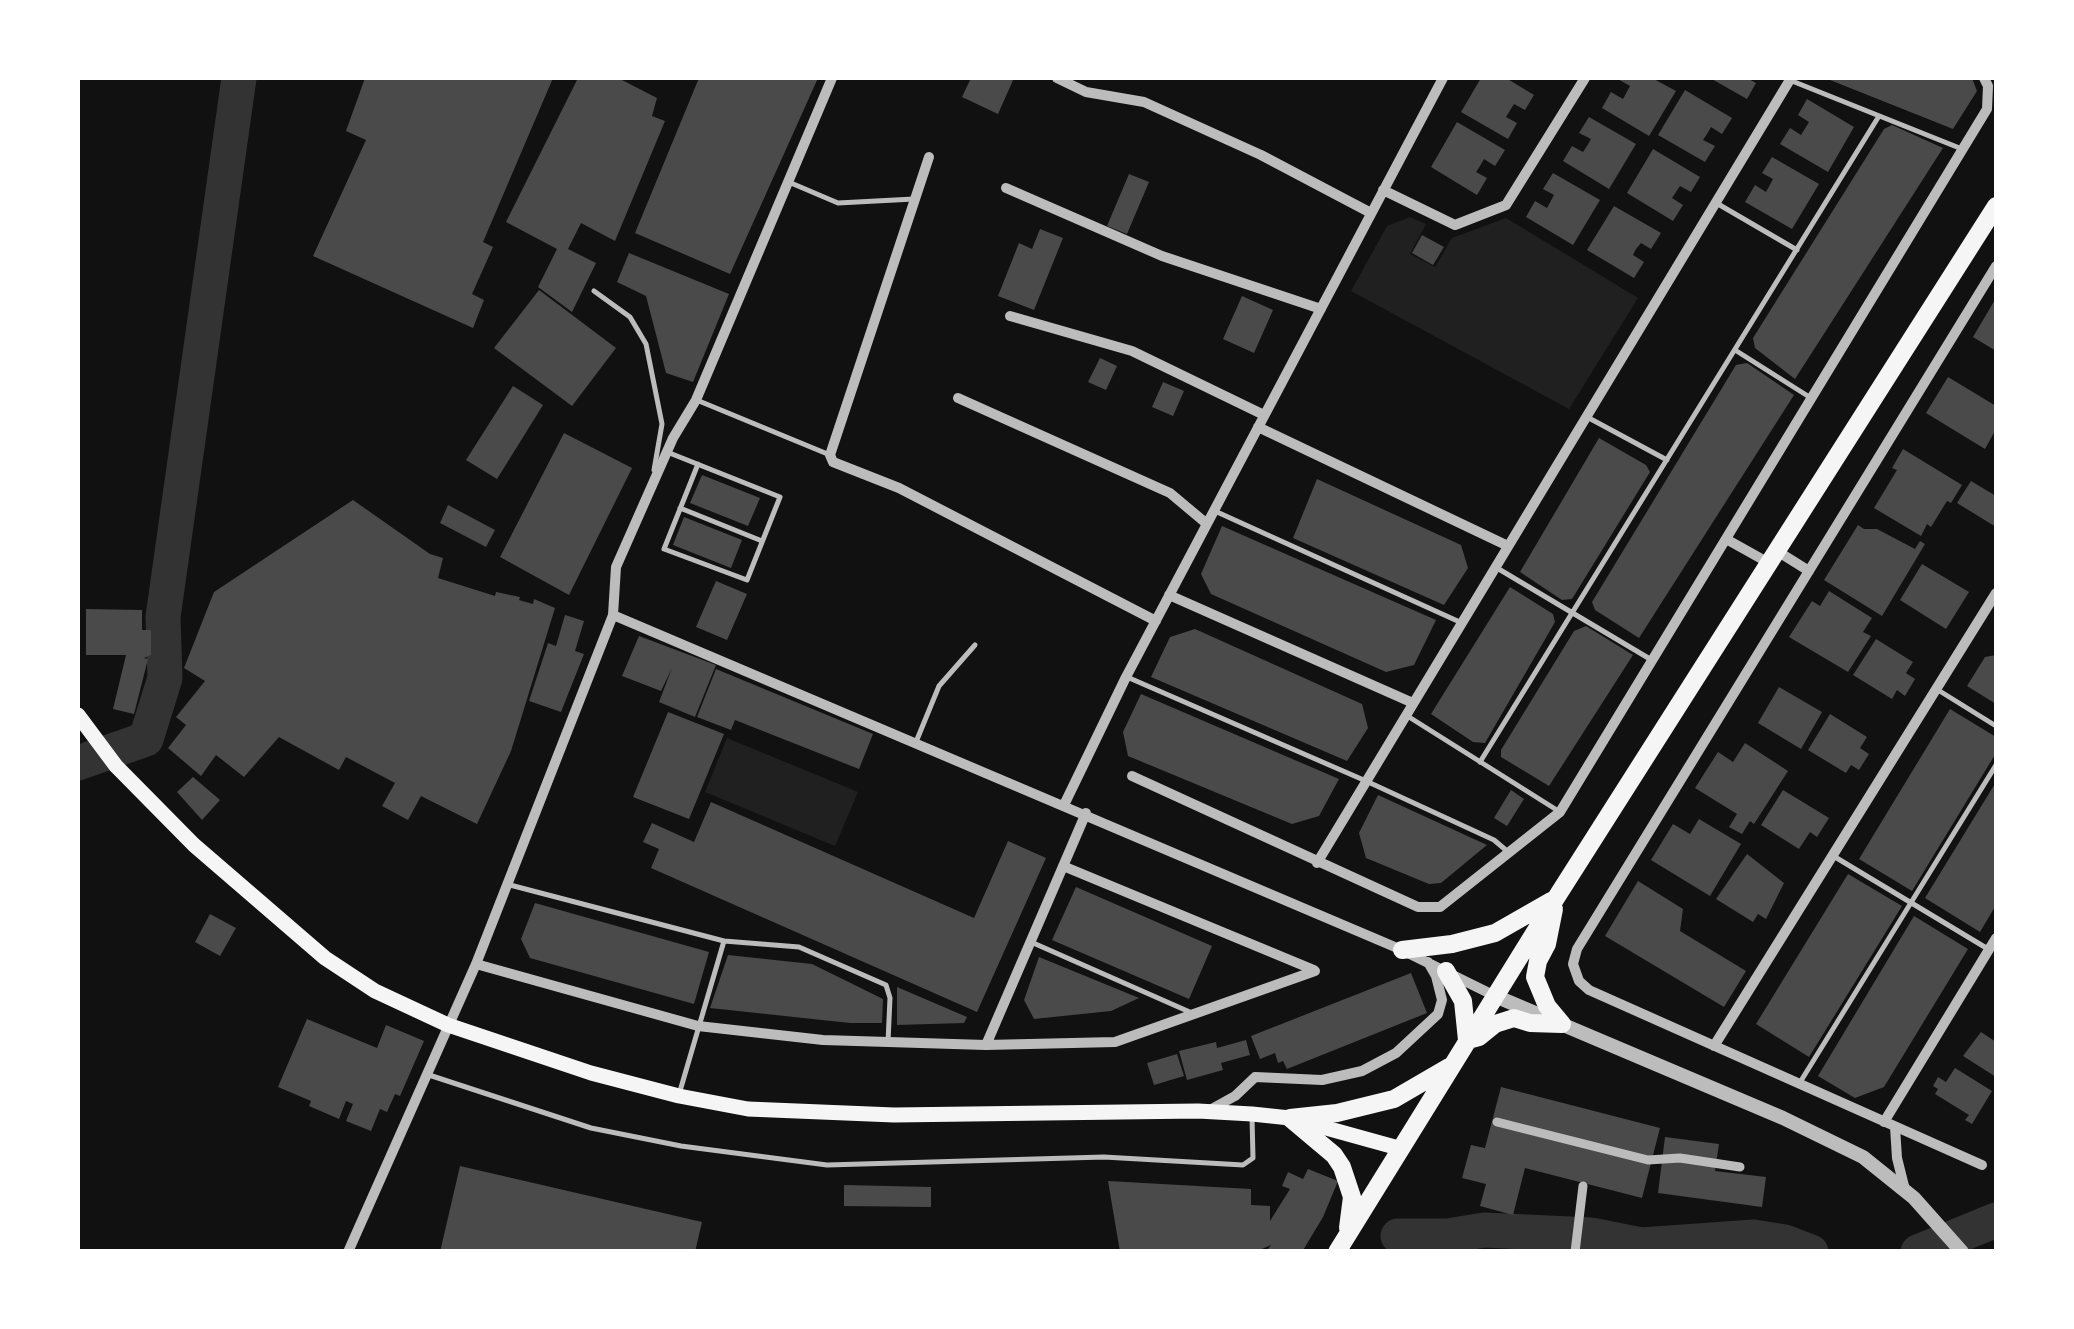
<!DOCTYPE html>
<html>
<head>
<meta charset="utf-8">
<style>
	body { margin:0 }
	#map { position:relative; width:2074px; height:1329px; overflow:hidden; background:#111; font-family:Commissioner,sans-serif }
	canvas { display:block }
	.frame { position:absolute; inset:0; border:80px solid #fff; pointer-events:none }
</style>
</head>
<body>
<div id="map">
<canvas width="2074" height="1329"></canvas>
<div class="frame"></div>
</div>
<script>
const ctx = document.querySelector('canvas').getContext('2d');
ctx.lineJoin = 'round';
function fillPath(path, color) {
  ctx.fillStyle = color;
  ctx.fill(path, 'evenodd');
}
function shape(rows) {
  const path = new Path2D();
  for (const r of rows) {
    path.moveTo(r[0], r[1]);
    for (let i = 2; i < r.length; i += 2) path.lineTo(r[i], r[i + 1]);
  }
  return path;
}
function trace(path, color, width, dash) {
  ctx.strokeStyle = color;
  ctx.lineWidth = width;
  ctx.lineCap = dash ? 'butt' : 'round';
  ctx.setLineDash(dash || []);
  ctx.stroke(path);
}
const green = shape([
	[1410,217,1426,224,1410,254,1435,267,1452,238,1506,218,1638,298,1569,409,1351,291,1387,226],
	[727,738,858,792,835,846,705,792]
]);
const river = shape([
	[78,763,146,739,165,678,163,617,239,78],
	[1398,1236,1448,1236,1484,1230,1591,1235,1641,1245,1754,1237,1785,1242,1811,1252],
	[1918,1252,1996,1220]
]);
const building = shape([
	[365,78,553,78,483,242,493,247,472,294,484,300,473,328,313,256,366,140,346,131],
	[578,78,618,78,657,98,652,116,665,121,615,241,581,223,568,249,596,263,572,312,538,287,557,249,506,222],
	[699,78,818,78,730,274,635,233],
	[971,78,1014,78,998,114,962,97],
	[1481,78,1506,78,1534,95,1525,110,1514,104,1506,117,1517,123,1508,139,1461,112],
	[1616,78,1652,78,1676,91,1649,136,1602,108,1611,92,1623,99,1630,86],
	[1710,78,1747,78,1756,83,1747,99],
	[1825,78,1972,78,1977,91,1953,129],
	[1685,90,1732,118,1722,134,1711,127,1707,134,1703,140,1715,146,1705,162,1658,135],
	[1807,99,1854,127,1828,172,1780,144,1790,128,1801,135,1809,122,1798,115],
	[1589,117,1636,144,1609,189,1563,161,1572,146,1583,152,1587,146,1591,139,1579,133],
	[1457,122,1505,150,1495,166,1484,159,1480,166,1476,172,1487,178,1477,195,1431,167],
	[1892,125,1943,148,1795,379,1755,348,1753,338,1884,129],
	[1653,149,1700,177,1691,192,1680,186,1672,198,1683,205,1673,221,1627,193],
	[1772,157,1819,184,1792,229,1745,202,1755,185,1766,192,1773,179,1762,173],
	[1553,173,1600,200,1573,245,1526,217,1535,201,1547,208,1554,195,1543,189],
	[1129,174,1149,182,1127,234,1107,226],
	[1614,206,1661,233,1651,249,1641,243,1636,249,1633,255,1644,262,1634,278,1587,250],
	[1040,229,1063,238,1034,310,998,296,1019,243,1032,249],
	[1422,235,1444,247,1433,265,1412,253],
	[629,253,729,294,693,382,666,373,646,296,617,282],
	[539,290,616,348,572,406,494,348],
	[1242,296,1273,310,1254,353,1223,339],
	[1996,298,1996,351,1973,337],
	[1100,358,1117,366,1106,390,1088,382],
	[1747,363,1794,395,1639,638,1595,610,1592,602,1736,365],
	[1948,377,1996,406,1996,429,1985,449,1926,413],
	[1163,382,1184,391,1173,416,1152,407],
	[513,386,543,405,497,479,466,460],
	[564,433,632,468,569,595,500,557],
	[1599,438,1646,465,1650,472,1572,599,1562,600,1520,572],
	[1903,449,1962,485,1951,503,1947,501,1931,527,1927,524,1921,536,1874,508,1897,470,1892,468],
	[702,475,760,498,748,526,690,503],
	[1317,479,1461,545,1468,568,1444,605,1293,538],
	[1971,481,1996,496,1996,527,1957,503],
	[353,500,430,554,443,558,438,578,495,596,496,592,520,597,519,600,533,604,534,599,555,608,511,751,477,824,421,796,408,820,382,806,395,783,346,757,339,770,279,737,244,777,216,755,201,776,168,748,186,725,176,717,205,681,184,668,214,592],
	[448,505,495,530,486,547,440,523],
	[684,517,742,540,731,568,673,545],
	[1858,525,1864,529,1877,529,1915,549,1920,541,1925,544,1882,616,1824,580],
	[1222,526,1436,620,1414,665,1386,672,1211,594,1201,574],
	[1922,564,1969,592,1946,629,1900,600],
	[716,581,747,594,727,640,696,627],
	[1510,587,1553,614,1555,622,1485,743,1473,742,1431,714],
	[1829,591,1872,618,1863,632,1871,636,1848,672,1789,637,1812,601,1820,606],
	[86,609,142,610,142,630,151,630,151,655,144,658,148,659,134,714,113,709,126,655,86,655],
	[565,615,584,621,575,651,584,654,561,712,529,701,548,643,556,646],
	[1586,626,1633,655,1549,786,1501,757,1501,750,1574,631],
	[1195,629,1362,704,1368,728,1347,761,1151,677,1170,637],
	[639,636,716,665,695,717,659,702,672,668,661,691,622,676],
	[1876,639,1913,662,1906,673,1915,679,1905,696,1897,690,1892,699,1853,675],
	[1996,655,1996,704,1967,686,1985,657],
	[716,669,873,734,859,769,735,720,731,730,697,717],
	[1779,687,1822,712,1801,749,1758,723],
	[1141,694,1339,779,1319,816,1292,824,1128,756,1123,732],
	[1950,709,1996,737,1996,753,1912,891,1859,859],
	[668,712,724,734,689,819,633,797],
	[1830,714,1867,737,1860,748,1869,754,1859,770,1851,765,1846,773,1808,750],
	[1745,743,1788,771,1754,824,1750,821,1742,834,1729,827,1737,814,1695,788,1718,752,1733,762],
	[193,777,220,800,202,820,177,792],
	[1996,782,1996,905,1980,932,1925,898],
	[1511,790,1524,799,1507,826,1494,818],
	[1783,790,1829,818,1817,837,1810,832,1799,849,1761,825],
	[1378,795,1487,845,1441,883,1429,884,1366,858,1359,833],
	[711,802,974,918,1008,841,1046,858,977,1012,651,868,659,849,643,842,652,823,694,842],
	[1699,819,1741,844,1710,896,1651,860,1673,824,1690,834],
	[1747,854,1784,883,1766,919,1758,914,1753,922,1716,899],
	[1848,874,1902,906,1809,1057,1756,1024],
	[1638,881,1683,909,1680,931,1746,971,1724,1007,1605,936],
	[1076,887,1212,946,1189,999,1052,940],
	[535,903,709,952,694,1004,530,958,521,939],
	[210,914,236,928,220,956,195,942],
	[1914,916,1968,949,1884,1087,1855,1098,1818,1076],
	[728,955,812,964,883,999,882,1023,850,1023,710,1008],
	[1039,957,1139,998,1111,1011,1034,1019,1024,1000],
	[1411,973,1427,1013,1287,1069,1283,1061,1278,1063,1275,1053,1260,1059,1251,1036],
	[897,987,967,1017,964,1023,897,1025],
	[307,1019,377,1048,386,1025,424,1041,400,1096,395,1094,387,1112,380,1109,371,1131,346,1121,353,1104,346,1101,339,1119,309,1106,311,1101,278,1087],
	[1981,1032,1996,1042,1996,1077,1963,1056],
	[1246,1040,1250,1055,1221,1063,1223,1070,1187,1080,1179,1051,1216,1042,1217,1048],
	[1177,1054,1184,1076,1154,1085,1147,1063],
	[1955,1068,1992,1091,1972,1124,1965,1120,1969,1115,1935,1094,1938,1089,1933,1086,1938,1077,1946,1082],
	[1501,1087,1660,1128,1642,1198,1525,1168,1513,1215,1480,1206,1486,1184,1462,1178,1471,1145,1485,1148],
	[1665,1137,1719,1144,1715,1171,1766,1177,1762,1207,1658,1193],
	[460,1166,702,1222,695,1252,440,1252],
	[1308,1169,1338,1181,1323,1217,1302,1252,1273,1252,1268,1249,1271,1245,1255,1252,1120,1252,1108,1181,1251,1189,1251,1205,1270,1206,1270,1221,1290,1189,1282,1186,1288,1172,1303,1179],
	[844,1185,931,1187,931,1207,844,1206]
]);
const service = shape([
	[1792,81,1962,149],
	[791,183,838,203,914,199],
	[1718,204,1797,250],
	[594,291,630,317,646,344,662,424,654,470],
	[1735,350,1811,398],
	[699,401,830,455],
	[1587,417,1667,460],
	[667,452,780,497,747,580,664,549,698,464],
	[680,508,762,541],
	[1217,512,1462,623],
	[1497,568,1650,659],
	[1127,677,1366,781,1494,840,1507,851],
	[1938,690,1996,726],
	[1409,717,1560,812],
	[916,742,939,686,975,645],
	[1480,762,1879,116],
	[1835,857,1988,949],
	[510,885,724,941,799,947,886,985,890,998,888,1042],
	[1031,942,1192,1013],
	[429,1075,591,1128,681,1146,827,1165,1104,1157,1243,1165,1253,1158,1252,1117],
	[1799,1084,1996,765],
	[680,1091,724,941]
]);
const pedestrian = shape([
	[1497,1122,1648,1160,1680,1158,1740,1167],
	[1575,1252,1583,1186]
]);
const minor = shape([
	[1057,78,1086,92,1144,102,1261,155,1371,213],
	[929,157,830,455,833,462,899,488,1156,621],
	[1006,188,1162,256,1321,309],
	[1383,190,1455,225,1506,205,1585,78],
	[1010,316,1132,351,1264,415],
	[958,398,1170,493,1207,524],
	[1258,427,1508,546],
	[1726,539,1769,563],
	[1777,551,1809,571],
	[1169,595,1413,703],
	[613,615,1402,950,1495,996],
	[1132,776,1418,907,1440,907,1560,812,1987,109,1988,86,1984,78],
	[1064,805,1126,677,1443,78],
	[1317,863,1791,78],
	[1063,866,1314,970],
	[476,964,698,1026,823,1040,986,1045,1115,1042,1315,971],
	[986,1045,1086,813],
	[1714,1046,1996,593],
	[1208,1111,1235,1096,1255,1077,1322,1080,1362,1071,1396,1053,1438,1014,1442,1000,1436,976,1428,962],
	[1884,1122,1996,938],
	[1895,1127,1897,1158,1905,1190],
	[1982,1165,1589,990,1579,981,1573,964,1577,949,1996,266],
	[348,1252,476,964,613,615,616,567,673,438,696,400,832,78]
]);
const tertiary = shape([
	[1495,996,1783,1118,1863,1157,1914,1198,1962,1252]
]);
const secondary = shape([
	[78,715,116,766,194,845,325,958,375,991,448,1025,591,1073,679,1096,748,1109,894,1115,1198,1111,1252,1114,1290,1118,1402,1149]
]);
const primary = shape([
	[1554,909,1547,944,1538,961,1535,977,1547,1006,1562,1024],
	[1402,950,1452,944,1495,933,1551,901],
	[1446,971,1463,1001,1467,1040],
	[1468,1040,1479,1037,1495,1024,1514,1018,1530,1023,1562,1024],
	[1290,1118,1337,1113,1394,1099,1449,1067],
	[1290,1118,1334,1155,1342,1167,1352,1197,1348,1228],
	[1337,1252,1556,898,1996,206]
]);
fillPath(green, '#202020');
trace(river, '#333', 35);
fillPath(building, '#4a4a4a');
trace(service, '#bcbcbc', 5);
trace(pedestrian, '#bcbcbc', 9);
trace(minor, '#bcbcbc', 10);
trace(tertiary, '#bcbcbc', 14);
trace(secondary, '#f5f5f5', 15);
trace(primary, '#f5f5f5', 18);
</script>
</body>
</html>
